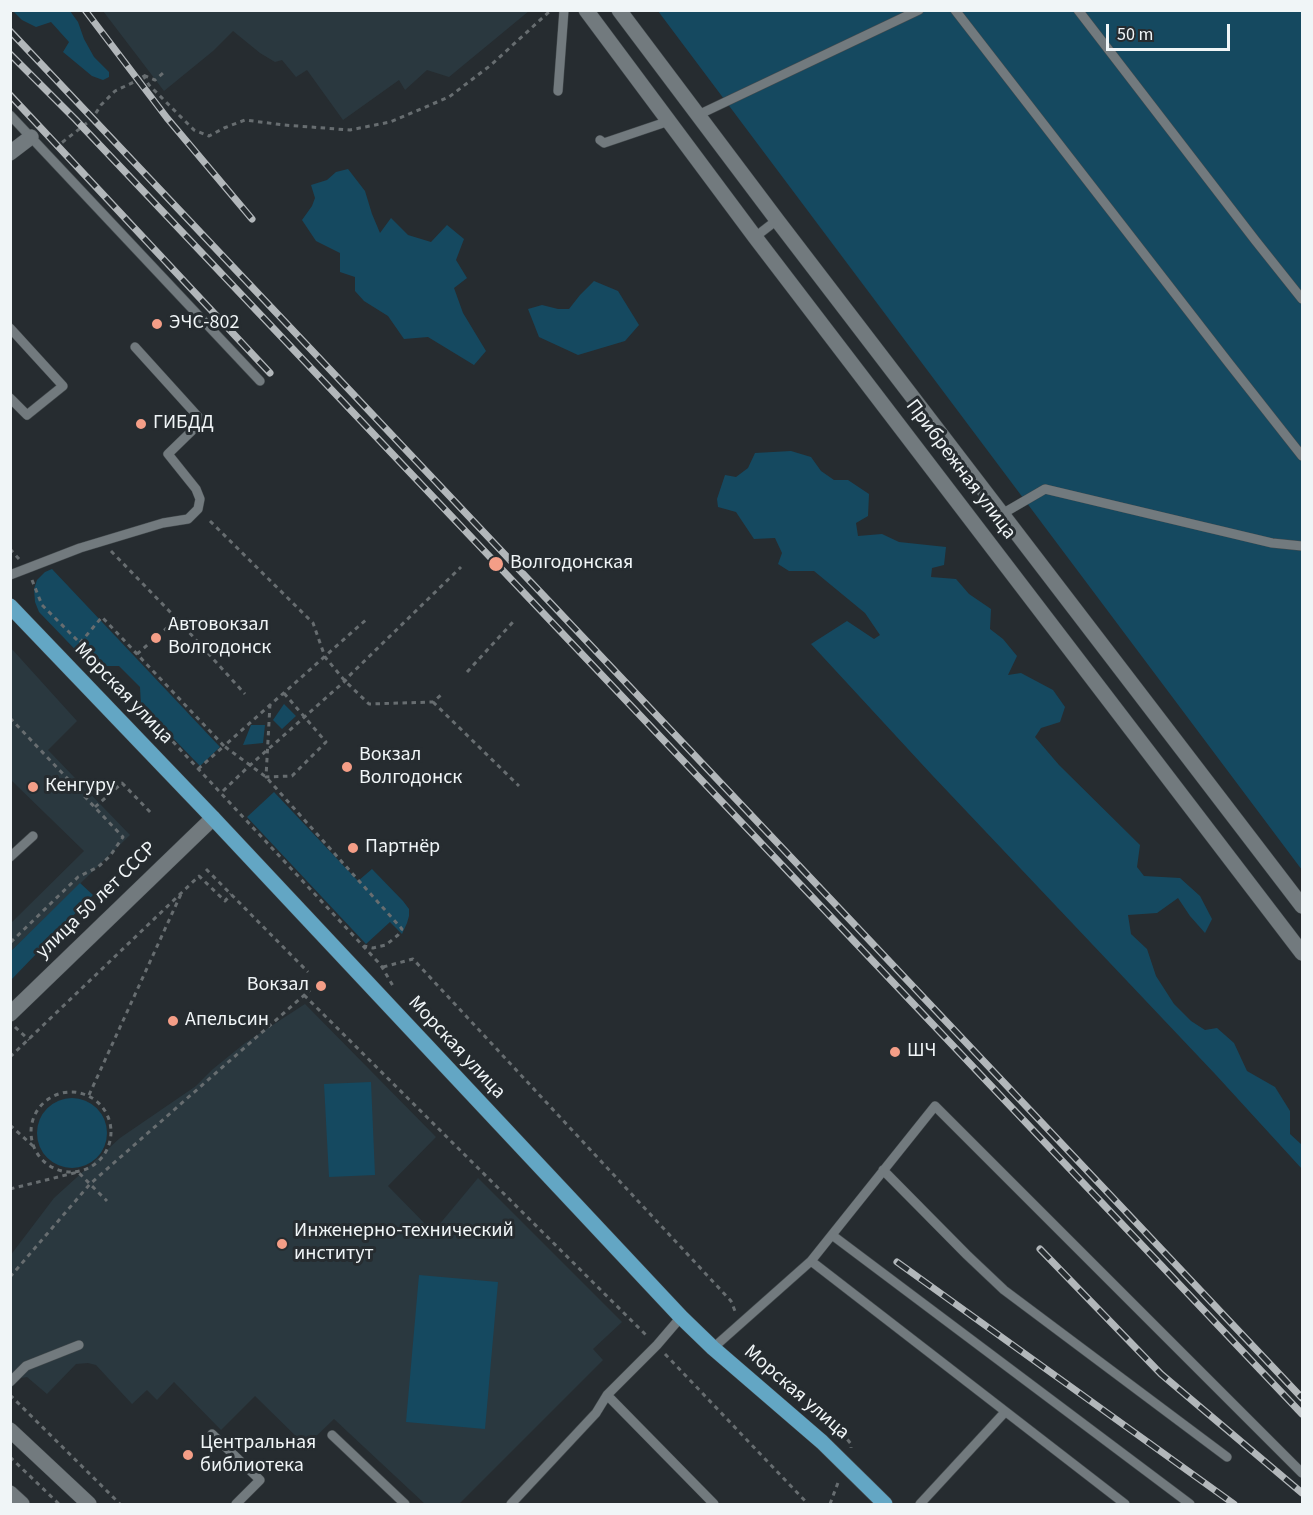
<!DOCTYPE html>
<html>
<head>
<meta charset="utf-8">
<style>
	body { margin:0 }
	#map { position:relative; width:1313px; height:1515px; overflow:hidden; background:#262c30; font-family:"Source Sans 3",sans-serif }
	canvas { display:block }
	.frame { position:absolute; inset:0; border:12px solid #f0f5f7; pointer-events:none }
	.scale { position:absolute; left:1106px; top:24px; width:124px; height:27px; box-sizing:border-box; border:3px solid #f0f5f7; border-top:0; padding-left:8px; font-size:18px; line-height:21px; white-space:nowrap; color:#f0f5f7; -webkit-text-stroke:4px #262c30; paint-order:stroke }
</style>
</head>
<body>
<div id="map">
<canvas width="1313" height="1515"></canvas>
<div class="frame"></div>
<div class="scale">50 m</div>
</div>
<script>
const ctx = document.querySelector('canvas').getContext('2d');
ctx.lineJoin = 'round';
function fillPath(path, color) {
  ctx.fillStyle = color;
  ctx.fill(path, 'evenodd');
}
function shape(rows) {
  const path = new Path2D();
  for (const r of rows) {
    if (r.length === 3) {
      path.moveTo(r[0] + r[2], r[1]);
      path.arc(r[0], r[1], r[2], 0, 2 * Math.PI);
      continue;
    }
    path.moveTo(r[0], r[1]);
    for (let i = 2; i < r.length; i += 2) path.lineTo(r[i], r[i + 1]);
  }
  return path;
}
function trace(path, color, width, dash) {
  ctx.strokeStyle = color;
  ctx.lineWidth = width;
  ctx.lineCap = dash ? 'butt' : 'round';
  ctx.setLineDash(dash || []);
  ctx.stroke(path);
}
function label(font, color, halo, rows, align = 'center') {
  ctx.font = font + ' "Source Sans 3",sans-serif';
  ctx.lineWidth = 6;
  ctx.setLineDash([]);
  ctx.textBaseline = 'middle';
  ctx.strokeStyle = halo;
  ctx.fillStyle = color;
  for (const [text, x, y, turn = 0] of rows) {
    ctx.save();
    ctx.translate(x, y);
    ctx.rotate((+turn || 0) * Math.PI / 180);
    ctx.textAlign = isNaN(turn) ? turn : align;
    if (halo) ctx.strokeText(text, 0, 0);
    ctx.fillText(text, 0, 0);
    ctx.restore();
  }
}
const built = shape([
	[103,11,529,11,449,77,427,70,405,90,399,80,343,120,307,70,296,77,282,60,275,62,260,53,233,31,213,51,164,91],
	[11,648,77,721,48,750,130,835,11,951,10,924,84,851,11,780],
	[305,1004,436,1137,388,1186,433,1232,478,1178,622,1322,593,1349,603,1360,459,1504,425,1504,334,1419,306,1446,255,1396,221,1430,174,1382,157,1400,147,1390,132,1404,96,1365,88,1363,76,1364,47,1394,27,1377,21,1378,12,1387,10,1386,10,1256,54,1198,120,1138,196,1086,213,1069,245,1043]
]);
const green = shape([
	[13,11,70,11,78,22,84,39,94,57,109,72,109,77,103,80,92,76,63,52,69,42,51,22,36,27,22,20],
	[658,11,1302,11,1302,870],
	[348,169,365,191,372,214,380,233,391,218,408,235,431,242,447,225,464,239,456,260,467,278,454,288,463,313,486,351,474,365,428,337,404,339,388,316,364,301,355,291,355,277,340,272,340,253,316,241,302,220,312,206,315,198,311,185,327,180,336,172],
	[594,281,618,291,639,325,625,341,578,355,539,337,528,309,542,305,558,309,569,309,580,295],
	[791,451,811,457,821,471,834,480,848,480,869,494,868,516,856,523,858,536,882,534,899,542,946,547,944,565,932,568,931,577,956,579,969,594,991,609,990,629,1003,639,1017,656,1008,675,1021,673,1053,690,1065,707,1060,722,1041,728,1035,737,1059,765,1140,845,1137,867,1144,876,1180,878,1200,896,1212,919,1205,933,1190,916,1178,898,1157,913,1128,915,1131,934,1147,949,1156,976,1174,1004,1191,1021,1205,1030,1217,1028,1234,1043,1247,1071,1275,1087,1290,1111,1290,1134,1302,1145,1302,1169,1216,1075,932,775,811,644,847,621,874,639,880,635,865,613,814,571,789,571,778,564,782,553,775,538,754,539,736,512,718,507,717,499,725,475,736,477,748,468,755,453],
	[52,569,220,747,200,766,141,705,140,687,119,666,91,666,39,612,35,602,34,589,37,580,45,572],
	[284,704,296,716,282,729,273,720],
	[251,725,265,725,263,743,243,745],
	[274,792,358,881,372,869,403,901,409,909,409,916,407,923,402,934,390,922,366,944,247,817],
	[80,883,93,895,11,980,11,951],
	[371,1082,375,1175,329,1177,324,1084],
	[72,1133,35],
	[419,1275,498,1282,485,1429,406,1422]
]);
const path = shape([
	[143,75,149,85,194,130,209,136,224,128,245,120,284,125,350,130,390,122,449,97,491,65,551,10],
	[55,148,92,119,101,105,115,91,138,80,143,75,155,80,163,73],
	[210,521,313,623,325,657,345,681,369,704,433,702,441,695],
	[10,549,19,559],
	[111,551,177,619],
	[32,580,42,605,80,643,163,731,378,962,382,967,393,986],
	[80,643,102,617,224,746,368,618],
	[137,654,177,619,245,694],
	[467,672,513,622],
	[433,702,519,786],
	[270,704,266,777,292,776,326,742,283,692],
	[10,718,123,837,110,856,98,867,78,877,10,943],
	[198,769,224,746,266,777,402,929,398,935,386,945,373,948,364,946],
	[223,791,247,768,345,681,348,677,461,567],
	[95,807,122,783,152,814],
	[206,869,308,972],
	[383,967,413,959,731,1301,735,1311],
	[304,995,647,1336],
	[15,1027,29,1040],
	[10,1057,199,876,225,901,231,894],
	[71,1132,40],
	[89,1095,181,894],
	[10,1125,33,1146],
	[10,1189,78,1172,107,1201],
	[10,1277,90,1184,310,990],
	[665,1354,808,1504],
	[10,1395,120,1504],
	[822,1414,847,1439,851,1444,851,1448],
	[10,1457,59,1504],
	[830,1504,839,1480]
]);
const service = shape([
	[955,10,1228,362,1302,456],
	[1078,10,1255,240,1302,299],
	[558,91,564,10],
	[10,115,260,381],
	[698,115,919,10],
	[600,140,604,143,669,121],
	[755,237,777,220],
	[10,328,63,386,27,415,10,398],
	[1002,514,1045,489,1272,543,1302,546],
	[10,575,80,548,163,523,188,519,198,509,200,499,196,489,168,454,202,421,135,347],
	[10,857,33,836],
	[883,1170,967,1255,1004,1290,1227,1457],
	[832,1235,1190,1504],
	[681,1317,657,1345,607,1395,714,1504],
	[713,1348,811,1261],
	[10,1382,26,1366,79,1345],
	[212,1434,260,1480,236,1504],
	[332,1435,405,1504],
	[511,1504,596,1413,607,1395],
	[920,1504,1005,1412],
	[1125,1504,811,1261,935,1106,1302,1473]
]);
const minor = shape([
	[10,153,31,137],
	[10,1430,89,1504],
	[10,1493,22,1504]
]);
const tertiary = shape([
	[10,1014,213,818]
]);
const secondary = shape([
	[586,10,755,237,1302,953],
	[619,10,777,220,1302,906]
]);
const primary = shape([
	[10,606,213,818,681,1317,713,1348,822,1442,885,1504]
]);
const rail = shape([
	[85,10,167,118,252,219],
	[10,31,1302,1398],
	[10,54,75,119,1302,1414],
	[10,95,270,373],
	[1040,1249,1161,1374,1302,1493],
	[897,1262,1234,1504]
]);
const markers = [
	[157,324,6,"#f49e87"],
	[141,424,6,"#f49e87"],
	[496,564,8,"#f49e87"],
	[156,638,6,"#f49e87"],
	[347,767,6,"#f49e87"],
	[33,787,6,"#f49e87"],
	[353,848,6,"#f49e87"],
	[321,986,6,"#f49e87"],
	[173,1021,6,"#f49e87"],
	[895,1052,6,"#f49e87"],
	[282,1244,6,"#f49e87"],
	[188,1455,6,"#f49e87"]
];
const poiNames = [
	["ЭЧС-802",169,324],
	["ГИБДД",153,424],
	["Волгодонская",510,564],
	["Автовокзал",168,626],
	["Волгодонск",168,649],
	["Вокзал",359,756],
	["Волгодонск",359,779],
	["Кенгуру",45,787],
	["Партнёр",365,848],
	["Вокзал",309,986,"right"],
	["Апельсин",185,1021],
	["ШЧ",907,1052],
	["Инженерно-технический",294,1232],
	["институт",294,1255],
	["Центральная",200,1444],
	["библиотека",200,1467]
];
const streetNames = [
	["Прибрежная улица",960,470,53],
	["Морская улица",123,694,46],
	["улица 50 лет СССР",97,901,-44],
	["Морская улица",456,1048,47],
	["Морская улица",796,1393,41]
];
fillPath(built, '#2a383f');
fillPath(green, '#154960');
trace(service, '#444b4e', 10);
trace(minor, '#444b4e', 16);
trace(tertiary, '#444b4e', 16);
trace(secondary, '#444b4e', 16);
trace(primary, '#444b4e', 16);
trace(path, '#676d70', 3, [4.5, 4.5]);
trace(service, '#727a7e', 9);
trace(minor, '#727a7e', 15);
trace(tertiary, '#727a7e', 15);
trace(secondary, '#727a7e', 15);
trace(primary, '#63a6c4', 15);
trace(rail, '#b2b7ba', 7);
trace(rail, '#262c30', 4.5, [14]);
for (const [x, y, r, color] of markers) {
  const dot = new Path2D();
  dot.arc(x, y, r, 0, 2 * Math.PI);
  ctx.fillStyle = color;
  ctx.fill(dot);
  trace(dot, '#262c30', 2);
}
label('20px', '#f0f5f7', '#262c30', poiNames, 'left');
label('20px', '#f0f5f7', '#262c30', streetNames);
</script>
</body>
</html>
